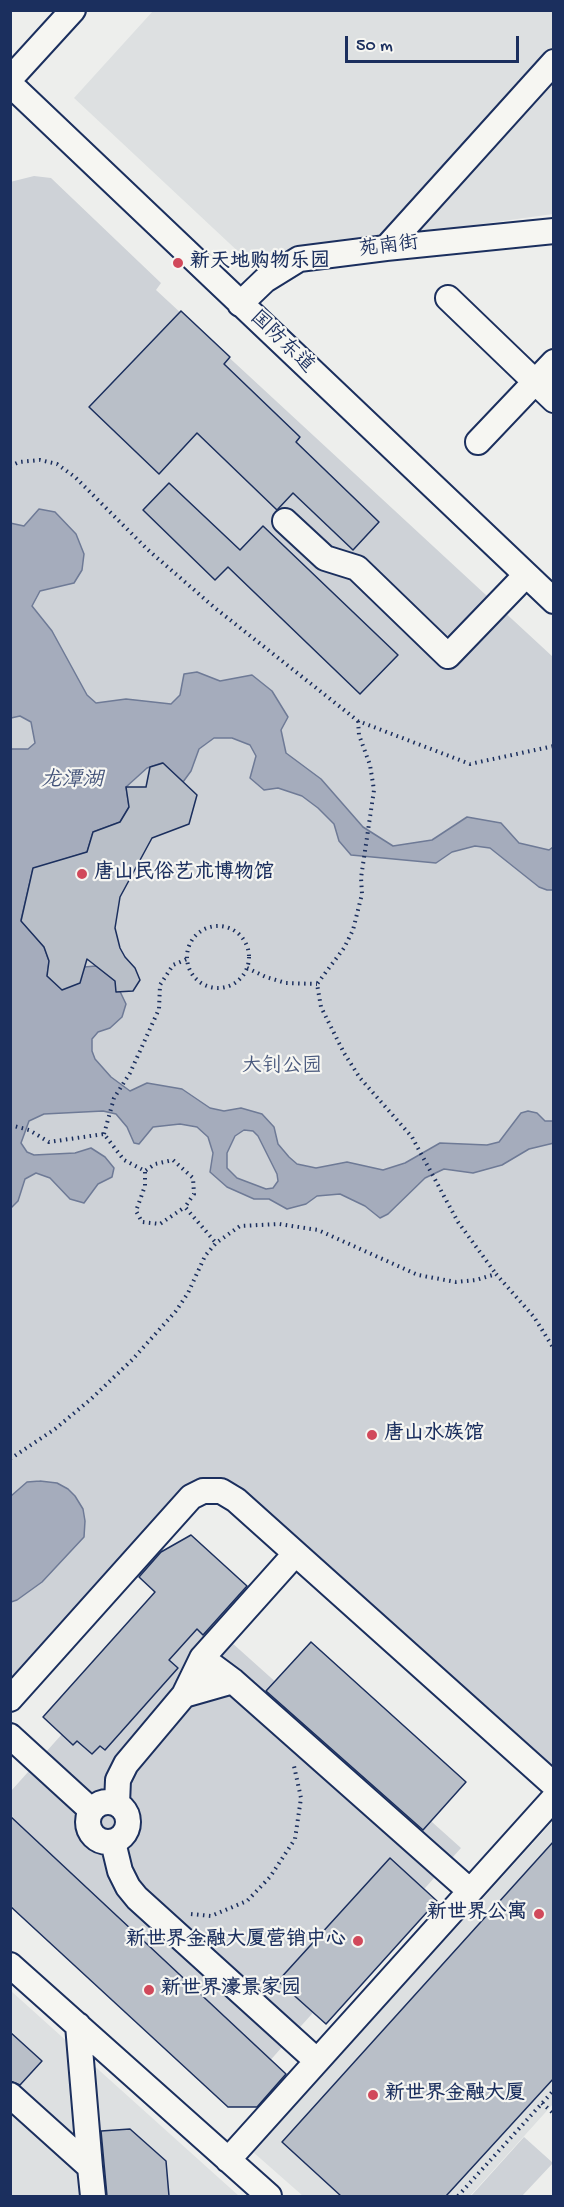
<!DOCTYPE html>
<html>
<head>
<meta charset="utf-8">
<style>
	body { margin:0 }
	#map { position:relative; width:564px; height:2207px; overflow:hidden; background:#edeeec; font-family:"Gochi Hand",sans-serif }
	canvas { display:block }
	.frame { position:absolute; inset:0; border:12px solid #1b2f5e; pointer-events:none }
	.scale { position:absolute; left:345px; top:36px; width:174px; height:27px; box-sizing:border-box; border:3px solid #1b2f5e; border-top:0; padding-left:8px; font-size:18px; line-height:21px; white-space:nowrap; color:#1b2f5e; -webkit-text-stroke:4px #f6f6f2; paint-order:stroke }
</style>
</head>
<body>
<div id="map">
<canvas width="564" height="2207"></canvas>
<div class="frame"></div>
<div class="scale">50 m</div>
</div>
<script>
const ctx = document.querySelector('canvas').getContext('2d');
ctx.lineJoin = 'round';
function fillPath(path, color) {
  ctx.fillStyle = color;
  ctx.fill(path, 'evenodd');
}
function shape(rows) {
  const path = new Path2D();
  for (const r of rows) {
    if (r.length === 3) {
      path.moveTo(r[0] + r[2], r[1]);
      path.arc(r[0], r[1], r[2], 0, 2 * Math.PI);
      continue;
    }
    path.moveTo(r[0], r[1]);
    for (let i = 2; i < r.length; i += 2) path.lineTo(r[i], r[i + 1]);
  }
  return path;
}
function trace(path, color, width, dash) {
  ctx.strokeStyle = color;
  ctx.lineWidth = width;
  ctx.lineCap = dash ? 'butt' : 'round';
  ctx.setLineDash(dash || []);
  ctx.stroke(path);
}
function label(font, color, halo, rows, align = 'center') {
  ctx.font = font + ' "Gochi Hand","LXGW WenKai TC",sans-serif';
  ctx.lineWidth = 4.5;
  ctx.setLineDash([]);
  ctx.textBaseline = 'middle';
  ctx.strokeStyle = halo;
  ctx.fillStyle = color;
  for (const [text, x, y, turn = 0] of rows) {
    ctx.save();
    ctx.translate(x, y);
    ctx.rotate((+turn || 0) * Math.PI / 180);
    ctx.textAlign = isNaN(turn) ? turn : align;
    if (halo) ctx.strokeText(text, 0, 0);
    ctx.fillText(text, 0, 0);
    ctx.restore();
  }
}
const built = shape([
	[153,11,553,11,553,214,244,257,74,98],
	[553,1821,553,2104,470,2196,303,2196,253,2152],
	[11,1991,239,2196,11,2196]
]);
const green = shape([
	[34,176,51,178,161,283,156,290,553,657,553,1767,239,1485,222,1479,207,1479,192,1482,11,1683,10,182],
	[183,1599,461,1848,266,2065,11,1836,11,1791],
	[524,2137,553,2163,522,2196,471,2196]
]);
const water = shape([
	[39,509,55,512,76,534,84,554,82,570,74,583,40,591,32,606,52,631,87,695,96,703,126,699,171,704,180,695,184,674,197,672,220,681,252,675,272,691,288,717,281,730,286,753,321,779,363,827,393,846,432,840,467,817,501,823,519,843,549,850,553,847,553,890,547,890,539,887,490,848,475,846,452,852,436,863,351,855,339,841,334,824,318,808,302,796,278,788,264,790,250,778,256,756,250,745,232,738,214,738,199,749,191,771,183,782,162,763,147,768,126,787,129,807,120,822,93,832,87,852,33,869,21,920,44,947,49,961,47,976,62,989,84,967,96,966,115,981,126,1004,122,1017,110,1028,98,1032,92,1039,92,1051,95,1059,111,1077,130,1091,147,1083,182,1089,210,1108,224,1111,241,1108,262,1114,274,1127,278,1144,289,1157,297,1164,316,1168,347,1162,383,1170,405,1163,440,1143,487,1145,499,1142,521,1113,528,1111,537,1113,545,1121,553,1121,554,1143,529,1149,502,1165,473,1173,444,1169,425,1178,388,1214,380,1218,365,1206,340,1194,317,1196,306,1204,287,1209,269,1199,254,1199,227,1187,210,1172,213,1153,208,1137,197,1127,180,1124,153,1127,139,1144,134,1143,127,1127,116,1114,103,1111,44,1114,29,1121,21,1143,27,1152,34,1155,75,1153,91,1148,105,1157,114,1168,112,1177,98,1184,84,1203,70,1199,50,1178,36,1173,25,1179,18,1201,11,1208,11,749,28,749,35,743,31,722,20,716,11,718,10,523,24,526,39,509],
	[244,1130,253,1131,258,1136,277,1174,278,1181,273,1188,266,1189,237,1178,227,1168,227,1153,235,1136,244,1130],
	[40,1481,57,1483,68,1489,75,1496,83,1509,85,1521,84,1537,42,1582,17,1600,11,1602,11,1496,27,1482,40,1481]
]);
const building = shape([
	[181,311,230,357,224,364,300,437,296,442,379,522,353,550,293,493,277,510,197,433,159,474,89,407,181,311],
	[169,483,240,550,263,526,398,655,360,694,228,567,215,580,143,510,169,483],
	[163,763,197,795,189,824,152,838,120,897,115,928,120,948,125,957,135,968,140,980,133,991,116,992,115,981,87,959,80,983,62,990,47,976,49,961,44,947,21,921,33,868,87,852,93,832,120,822,129,807,126,787,146,787,150,767,163,763],
	[191,1535,247,1586,203,1635,197,1629,169,1660,178,1668,105,1750,100,1746,92,1754,77,1741,73,1745,43,1717,155,1592,139,1577,161,1552,191,1535],
	[311,1642,466,1782,423,1830,266,1691,311,1642],
	[10,1816,286,2074,257,2107,228,2107,10,1906,10,1816],
	[554,1841,554,2078,446,2196,341,2196,282,2142,554,1841],
	[390,1858,437,1901,326,2024,278,1981,390,1858],
	[10,2032,42,2061,20,2085,10,2081,10,2032],
	[130,2129,166,2161,169,2196,107,2196,101,2131,130,2129]
]);
const path = shape([
	[10,466,19,462,40,460,57,464,75,477,147,549,215,608,358,721,470,764,554,746],
	[358,721,359,735,370,765,374,790,361,878,362,894,353,930,344,948,317,984,321,1007,344,1053,360,1078,412,1137,458,1222,496,1274],
	[218,957,31],
	[247,968,266,977,286,983,317,984],
	[10,1125,29,1130,49,1142,104,1134,124,1160,145,1171,155,1164,173,1160,193,1178,194,1194,185,1207,216,1243],
	[104,1134,114,1098,130,1073,159,1009,160,985,173,965,187,959],
	[145,1172,145,1186,136,1211,142,1222,160,1224,185,1207],
	[10,1459,55,1429,91,1399,132,1360,176,1311,188,1293,205,1256,216,1243,240,1226,279,1224,318,1230,418,1275,456,1282,476,1280,496,1274,534,1317,554,1349],
	[191,1914,211,1916,247,1901,270,1877,295,1839,301,1798,294,1766],
	[542,2103,554,2114],
	[458,2196,554,2090]
]);
const minor = shape([
	[10,79,73,10],
	[10,84,554,601],
	[386,248,554,62],
	[448,298,554,400],
	[240,304,265,280,299,259,386,248,554,231],
	[478,442,554,362],
	[285,521,325,558,357,568,448,656,526,575],
	[202,1658,295,1554],
	[184,1695,233,1681],
	[10,1699,191,1497,203,1491,221,1491,236,1500,554,1785],
	[10,1736,91,1810],
	[108,1822,20],
	[117,1804,118,1780,126,1764,184,1695,202,1658,233,1681,470,1891],
	[113,1842,120,1871,128,1887,137,1898,317,2061],
	[10,1965,269,2196],
	[78,2025,90,2167],
	[10,2095,90,2167,93,2196],
	[228,2160,554,1798]
]);
const markers = [
	[178,263,6,"#d1495b"],
	[82,874,6,"#d1495b"],
	[372,1435,6,"#d1495b"],
	[539,1914,6,"#d1495b"],
	[358,1941,6,"#d1495b"],
	[149,1990,6,"#d1495b"],
	[373,2095,6,"#d1495b"]
];
const streetNames = [
	["苑南街",389,248,-7],
	["国防东道",281,343,44]
];
const poiNames = [
	["新天地购物乐园",190,263],
	["唐山民俗艺术博物馆",94,874],
	["唐山水族馆",384,1435],
	["新世界公寓",527,1914,"right"],
	["新世界金融大厦营销中心",346,1941,"right"],
	["新世界濠景家园",161,1990],
	["新世界金融大厦",385,2095]
];
const parkNames = [
	["大钊公园",282,1068]
];
const waterNames = [
	["龙潭湖",72,782]
];
fillPath(built, '#dde0e1');
fillPath(green, '#ced2d7');
fillPath(water, '#a5acbc');
trace(water, '#6e7a96', 1.5);
fillPath(building, '#b9bfc8');
trace(building, '#1b2f5e', 1.5);
trace(minor, '#1b2f5e', 28);
trace(path, '#1b2f5e', 4, [1.5, 4.5]);
trace(minor, '#f6f6f2', 24);
for (const [x, y, r, color] of markers) {
  const dot = new Path2D();
  dot.arc(x, y, r, 0, 2 * Math.PI);
  ctx.fillStyle = color;
  ctx.fill(dot);
  trace(dot, '#f6f6f2', 2);
}
label('20px', '#1b2f5e', '#f6f6f2', streetNames);
label('bold 20px', '#1b2f5e', '#f6f6f2', poiNames, 'left');
label('20px', '#48587c', '#f6f6f2', parkNames);
label('italic 21px', '#44547a', '#f6f6f2', waterNames);
</script>
</body>
</html>
